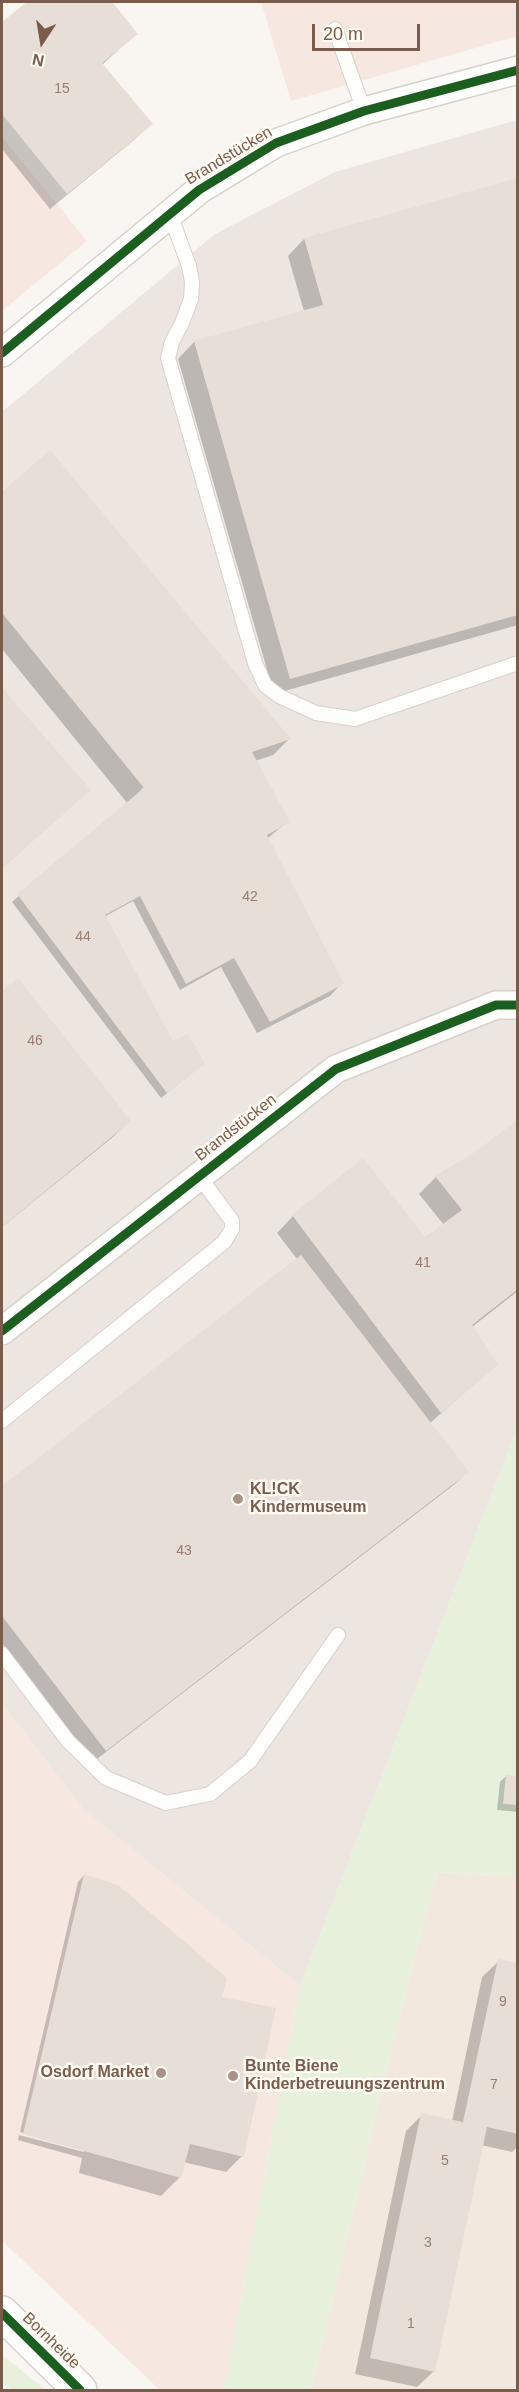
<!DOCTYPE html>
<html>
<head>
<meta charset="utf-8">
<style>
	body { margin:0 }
	#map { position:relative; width:519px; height:2392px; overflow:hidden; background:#f9f5f0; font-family:Arial,sans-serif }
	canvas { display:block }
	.frame { position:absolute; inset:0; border:3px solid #7a5c4d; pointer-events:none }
	.north { position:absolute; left:12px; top:12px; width:60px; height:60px; -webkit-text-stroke:4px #fffaf3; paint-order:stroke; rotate:192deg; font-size:16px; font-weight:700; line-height:24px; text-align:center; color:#7a5c4d }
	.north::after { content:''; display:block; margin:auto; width:21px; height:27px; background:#7a5c4d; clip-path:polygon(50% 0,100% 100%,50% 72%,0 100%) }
	.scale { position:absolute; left:312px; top:24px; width:108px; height:27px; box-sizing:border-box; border:3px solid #7a5c4d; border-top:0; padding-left:8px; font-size:18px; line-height:21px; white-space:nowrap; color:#7a5c4d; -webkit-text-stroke:4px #fffaf3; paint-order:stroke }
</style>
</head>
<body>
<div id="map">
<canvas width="519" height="2392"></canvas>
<div class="frame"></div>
<div class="north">N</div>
<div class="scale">20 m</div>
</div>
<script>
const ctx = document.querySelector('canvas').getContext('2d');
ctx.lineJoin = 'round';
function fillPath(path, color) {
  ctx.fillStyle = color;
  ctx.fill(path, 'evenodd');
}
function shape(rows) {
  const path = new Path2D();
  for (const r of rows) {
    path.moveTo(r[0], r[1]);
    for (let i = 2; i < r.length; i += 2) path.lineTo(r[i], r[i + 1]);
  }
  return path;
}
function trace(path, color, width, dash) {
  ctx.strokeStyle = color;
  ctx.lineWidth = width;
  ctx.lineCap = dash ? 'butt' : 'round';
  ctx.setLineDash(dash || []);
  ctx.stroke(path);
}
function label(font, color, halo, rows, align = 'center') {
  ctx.font = font + ' Arial,sans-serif';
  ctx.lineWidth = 5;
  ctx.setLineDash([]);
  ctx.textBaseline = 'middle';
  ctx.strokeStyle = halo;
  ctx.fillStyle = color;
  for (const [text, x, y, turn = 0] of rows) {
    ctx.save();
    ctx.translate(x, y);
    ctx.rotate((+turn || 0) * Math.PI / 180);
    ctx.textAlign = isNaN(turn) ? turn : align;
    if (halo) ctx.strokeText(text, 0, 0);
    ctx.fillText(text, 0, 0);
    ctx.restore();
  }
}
const residential = shape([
	[437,1872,517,1876,517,2390,311,2390,393,2042]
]);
const commercial = shape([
	[261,2,517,2,517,36,291,101],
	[2,137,87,241,2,311],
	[2,1703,82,1808,300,1986,224,2390,160,2390,2,2241]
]);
const industrial = shape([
	[517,120,517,1429,300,1986,82,1808,2,1703,2,412,215,234,335,172]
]);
const green = shape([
	[517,1429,517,1876,437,1872,393,2042,311,2390,224,2390,300,1986],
	[2,2355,46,2390,11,2390,2,2382]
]);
const shadow = shape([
	[30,2,110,2,136,34,102,65,151,124,134,140,50,209,2,149,2,24],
	[518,179,518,625,274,694,178,359,194,342,304,311,288,256,304,239],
	[50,452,289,739,273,755,255,761,288,821,267,839,342,983,330,996,257,1033,221,967,180,990,133,901,104,917,172,1043,203,1064,161,1098,12,902,128,804,2,649,2,494],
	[146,785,146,789,139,794,138,793],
	[2,690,89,790,2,868],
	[18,980,129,1121,113,1137,2,1227,2,993],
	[518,1122,518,1291,472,1327,496,1365,430,1423,467,1472,455,1484,93,1762,2,1643,2,1488,297,1259,277,1233,293,1216,425,1239,444,1225,419,1194,436,1177,472,1155],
	[518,1658,518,1687,516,1687],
	[506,1776,518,1777,518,1812,497,1810,500,1782],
	[84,1875,242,2156,226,2172,183,2162,180,2177,161,2196,79,2173,82,2158,18,2140,19,2135,84,2152,84,2149,20,2132,78,1882],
	[499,1961,518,1965,518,2146,512,2152,481,2145,434,2371,417,2387,355,2374,406,2131,422,2115,452,2121,482,1977]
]);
const building = shape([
	[27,2,112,2,138,34,102,63,153,124,67,194,2,114,2,22],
	[518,178,518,615,290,679,194,341,323,305,304,238],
	[50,450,291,739,252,752,290,822,267,835,344,984,270,1022,234,958,186,984,140,896,105,915,173,1041,188,1034,205,1064,167,1093,17,894,144,788,2,613,2,492],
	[2,688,91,790,2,868],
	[18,978,131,1121,3,1226,2,991],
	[518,1120,518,1289,472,1325,498,1365,441,1413,292,1215,363,1158,425,1237,462,1210,435,1176,472,1154],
	[301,1255,469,1472,106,1751,2,1616,2,1486],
	[506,1775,518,1776,518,1805,503,1804],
	[84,1874,118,1885,227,1978,222,1997,276,2008,244,2157,190,2144,181,2178,23,2134],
	[498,1959,518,1963,518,2134,487,2127,435,2372,370,2358,421,2113,463,2122]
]);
const service = shape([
	[335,29,364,111],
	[170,214,189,266,192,282,191,299,182,323,172,342,168,358,255,663,265,685,279,696,316,713,355,719,518,663],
	[2,1421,224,1242,232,1229,232,1221,199,1176],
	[2,1654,68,1741,106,1778,166,1803,210,1794,250,1761,338,1635]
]);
const minor = shape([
	[2,353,199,190,276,143,364,111,518,70],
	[2,1331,336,1069,496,1005,518,1005]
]);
const tertiary = shape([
	[2,2313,80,2390]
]);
const cycleway = shape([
	[2,353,199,190,276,143,364,111,518,70],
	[2,1331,336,1069,496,1005,518,1005],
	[2,2313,80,2390]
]);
const markers = [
	[238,1499,6,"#a69286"],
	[161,2073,6,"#a69286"],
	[233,2076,6,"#a69286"]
];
const numberNames = [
	["15",62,89],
	["42",250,897],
	["44",83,937],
	["46",35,1041],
	["41",423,1263],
	["43",184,1551],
	["9",503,2002],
	["7",494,2085],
	["5",445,2161],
	["3",428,2243],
	["1",411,2324]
];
const streetNames = [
	["Brandstücken",229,156,-31],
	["Brandstücken",236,1128,-38],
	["Bornheide",51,2341,44]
];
const poiNames = [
	["KL!CK",250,1490],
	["Kindermuseum",250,1508],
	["Bunte Biene",245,2067],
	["Kinderbetreuungszentrum",245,2085],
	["Osdorf Market",149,2073,"right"]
];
fillPath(residential, '#f2e8de');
fillPath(commercial, '#f6e8e1');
fillPath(industrial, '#ede5e0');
fillPath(green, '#e7f0db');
fillPath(shadow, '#0003');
fillPath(building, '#e6ded7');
trace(service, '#d7d1cb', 16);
trace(minor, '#d7d1cb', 30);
trace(tertiary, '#d7d1cb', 36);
trace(service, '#fefefd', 14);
trace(minor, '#fefefd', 27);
trace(tertiary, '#fefefd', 33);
trace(cycleway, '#1b5e20', 9);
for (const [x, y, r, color] of markers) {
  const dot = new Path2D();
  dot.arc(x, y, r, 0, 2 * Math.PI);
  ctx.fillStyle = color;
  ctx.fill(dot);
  trace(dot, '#fffaf3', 2);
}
label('14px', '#977e72', null, numberNames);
label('16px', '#7a5c4d', '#fffaf3', streetNames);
label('bold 16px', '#7a5c4d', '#fffaf3', poiNames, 'left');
</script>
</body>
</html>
